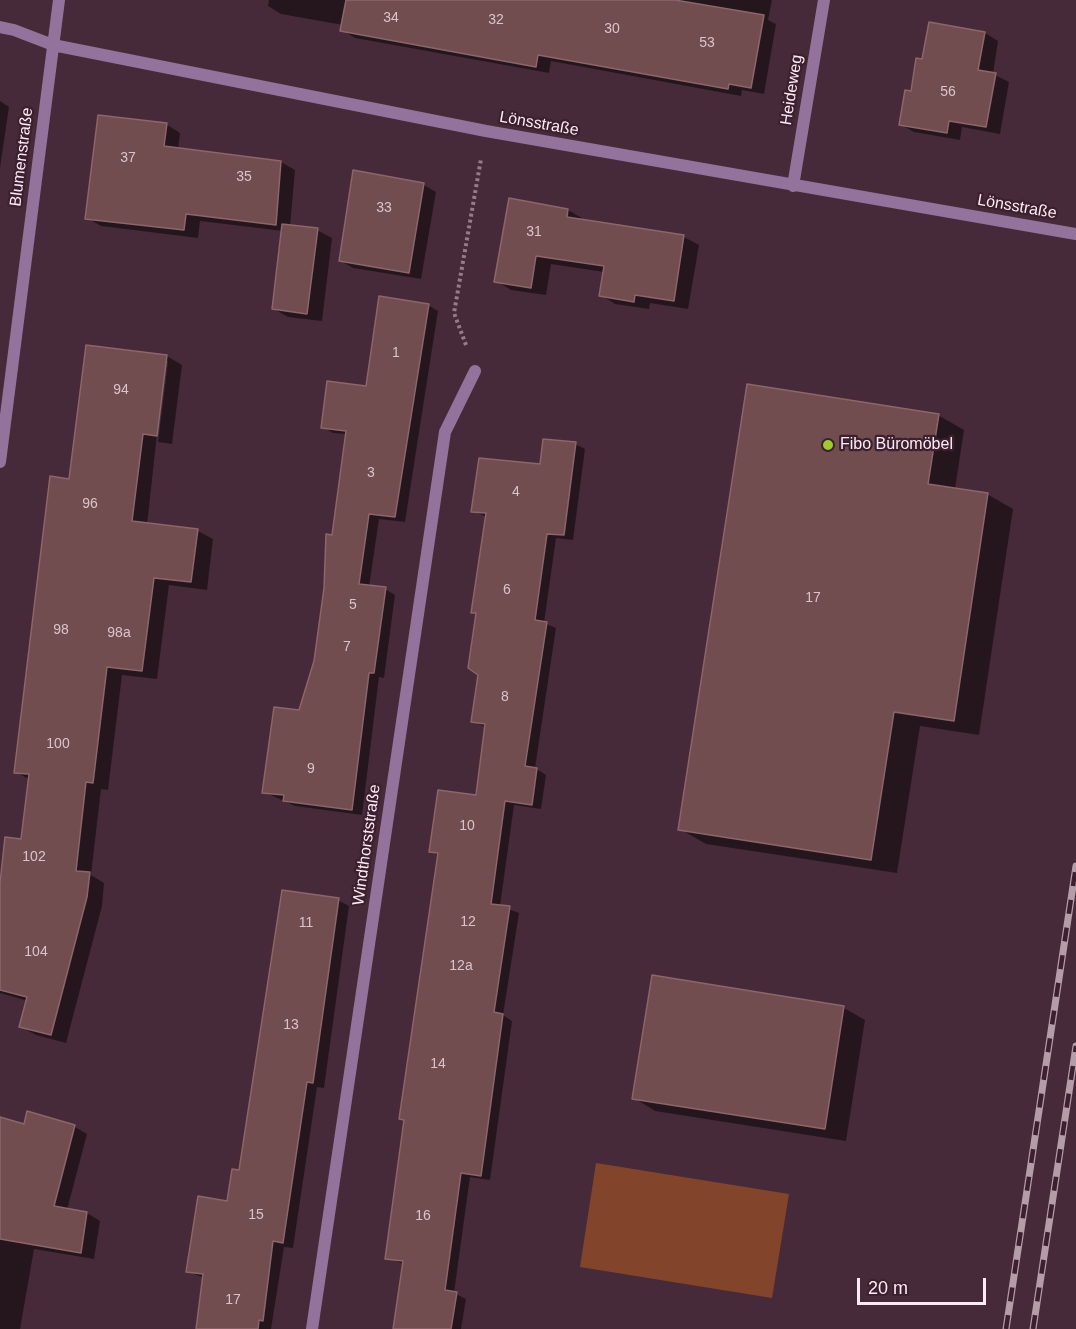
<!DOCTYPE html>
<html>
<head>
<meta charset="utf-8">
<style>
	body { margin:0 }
	#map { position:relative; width:1076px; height:1329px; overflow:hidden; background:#472a39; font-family:Helvetica,sans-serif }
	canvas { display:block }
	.scale { position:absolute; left:857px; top:1278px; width:129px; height:27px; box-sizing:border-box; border:3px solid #feeaf4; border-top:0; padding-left:8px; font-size:18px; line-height:21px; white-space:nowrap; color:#feeaf4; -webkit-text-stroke:4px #3c202f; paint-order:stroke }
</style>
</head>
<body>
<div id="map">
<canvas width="1076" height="1329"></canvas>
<div class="scale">20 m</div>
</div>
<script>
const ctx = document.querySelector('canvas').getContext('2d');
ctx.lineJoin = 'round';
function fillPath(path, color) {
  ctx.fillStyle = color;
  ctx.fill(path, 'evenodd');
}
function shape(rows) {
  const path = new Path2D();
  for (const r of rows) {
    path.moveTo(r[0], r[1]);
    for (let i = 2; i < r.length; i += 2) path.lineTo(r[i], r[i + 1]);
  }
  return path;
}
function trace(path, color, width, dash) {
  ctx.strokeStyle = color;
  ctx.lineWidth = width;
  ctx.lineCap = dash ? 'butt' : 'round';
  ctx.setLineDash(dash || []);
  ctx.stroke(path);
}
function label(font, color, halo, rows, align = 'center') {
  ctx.font = font + ' Helvetica,sans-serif';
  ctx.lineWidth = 4.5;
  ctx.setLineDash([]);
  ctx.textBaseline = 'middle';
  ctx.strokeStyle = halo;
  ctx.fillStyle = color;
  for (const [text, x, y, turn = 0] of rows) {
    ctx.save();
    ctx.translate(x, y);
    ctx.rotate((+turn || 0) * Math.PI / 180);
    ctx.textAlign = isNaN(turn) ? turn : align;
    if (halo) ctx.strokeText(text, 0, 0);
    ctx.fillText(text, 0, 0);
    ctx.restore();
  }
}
const green = shape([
	[596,1163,789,1194,772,1298,580,1267]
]);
const shadow = shape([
	[269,0,772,0,768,20,776,24,764,94,742,90,741,96,551,61,549,73,355,38,342,30,343,25,281,14,268,6],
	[985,33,998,41,993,74,1009,82,1000,134,962,127,960,140,914,132,900,124,923,61],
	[0,101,9,107,0,168],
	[166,124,180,133,178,150,281,162,295,170,290,227,317,230,332,238,322,321,288,317,274,309,283,231,200,221,198,238,101,226,87,218],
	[354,172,424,185,436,192,421,279,353,268,341,261],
	[568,210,582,218,582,221,684,237,699,245,688,309,650,303,649,309,615,304,601,295,604,272,551,264,546,295,511,290,496,281],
	[428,305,438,311,405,522,379,519,369,587,385,589,395,595,384,678,379,677,362,815,295,806,264,792,300,712,315,661,347,434,333,433,323,427,368,388],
	[167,356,182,365,172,444,158,442,168,361,165,361,147,525,198,531,213,539,207,590,169,585,157,679,122,675,108,790,101,789,91,875,104,883,102,906,66,1043,36,1035,21,1027,28,1001,0,993,0,895,22,841,30,780,16,772,71,481],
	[938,415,964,430,955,489,987,494,1013,509,979,735,920,726,897,873,706,844,680,829],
	[575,444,585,449,573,540,556,538,544,623,556,628,535,768,546,775,541,809,514,805,500,906,519,913,503,1015,512,1021,490,1180,470,1177,454,1293,466,1299,461,1329,394,1329,404,1264,387,1258,405,1121,401,1118,439,855,430,851,477,796,486,727,472,722,480,674,477,614,473,612,487,517,473,511],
	[338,900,349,906,324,1088,317,1087,293,1248,284,1247,271,1329,197,1329,204,1278,187,1271,228,1203],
	[653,977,844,1008,865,1020,846,1141,655,1111,634,1098],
	[28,1113,75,1127,87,1134,67,1210,87,1213,100,1221,94,1259,34,1249,20,1329,0,1329,0,1119,25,1125]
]);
const building = shape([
	[346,0,675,0,764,15,751,88,729,84,728,89,538,55,536,67,340,31,346,0],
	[929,22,985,32,978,70,996,73,986,127,949,121,947,133,899,125,905,90,911,91,916,58,922,59,929,22],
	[98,115,167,123,164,146,281,161,276,225,186,214,184,230,85,219,98,115],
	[353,170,424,183,409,273,339,261,353,170],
	[509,198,568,209,567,217,684,235,674,301,635,295,634,302,599,296,604,266,536,256,531,288,494,282,509,198],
	[282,224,318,228,307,314,272,309,282,224],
	[379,296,429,304,395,517,369,514,359,584,386,587,374,673,369,673,352,810,283,801,284,795,262,793,274,707,299,710,314,661,324,588,326,534,332,535,346,431,321,428,327,381,366,386,379,296],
	[86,345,167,355,157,436,143,434,132,521,198,529,191,582,154,578,142,671,107,667,93,783,86,782,76,871,90,872,87,897,51,1035,19,1027,27,997,0,990,0,883,5,837,21,839,29,774,14,773,50,476,69,479,86,345],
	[747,384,939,414,928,484,988,493,954,721,894,712,871,860,678,830,747,384],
	[543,439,576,442,564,535,547,534,535,620,547,622,525,766,537,768,532,805,505,801,491,904,510,906,494,1012,503,1014,481,1176,461,1173,445,1290,457,1292,451,1329,393,1329,403,1261,385,1259,404,1120,399,1119,438,853,429,852,438,790,476,795,485,724,471,722,478,675,468,668,476,613,471,613,486,513,471,512,479,458,540,464,543,439],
	[282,890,339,898,313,1083,307,1082,283,1243,273,1241,263,1321,259,1320,258,1329,196,1329,203,1274,186,1272,198,1196,227,1201,232,1169,239,1170,282,890],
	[652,975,844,1006,825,1129,632,1099,652,975],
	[27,1111,75,1125,54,1206,87,1212,81,1253,0,1239,0,1117,24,1124,27,1111]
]);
const path = shape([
	[466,345,454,313,481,159]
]);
const street = shape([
	[0,27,14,30,53,45,486,131,1076,234],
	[793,186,824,0],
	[0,462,59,0],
	[312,1329,445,432,475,371]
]);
const rail = shape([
	[1006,1329,1076,866],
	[1033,1329,1076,1046]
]);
const markers = [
	[828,445,6,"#9fca2d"]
];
const numberNames = [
	["34",391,18],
	["32",496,20],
	["30",612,29],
	["53",707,43],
	["56",948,92],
	["37",128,158],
	["35",244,177],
	["33",384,208],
	["31",534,232],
	["1",396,353],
	["94",121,390],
	["3",371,473],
	["4",516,492],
	["96",90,504],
	["6",507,590],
	["17",813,598],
	["5",353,605],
	["98",61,630],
	["98a",119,633],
	["7",347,647],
	["8",505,697],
	["100",58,744],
	["9",311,769],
	["10",467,826],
	["102",34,857],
	["12",468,922],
	["11",306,923],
	["104",36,952],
	["12a",461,966],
	["13",291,1025],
	["14",438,1064],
	["15",256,1215],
	["16",423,1216],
	["17",233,1300]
];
const streetNames = [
	["Heideweg",792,90,-81],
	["Lönsstraße",539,124,10],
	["Blumenstraße",22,157,-83],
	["Lönsstraße",1017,207,10],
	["Windthorststraße",367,845,-82]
];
const poiNames = [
	["Fibo Büromöbel",840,445]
];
fillPath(green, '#82452c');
fillPath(shadow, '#0007');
fillPath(building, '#714d50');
trace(building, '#8c6669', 1.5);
trace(path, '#957c89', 4, [3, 3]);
trace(street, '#93739c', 12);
trace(rail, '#b49ca8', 7);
trace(rail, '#3c202f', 4.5, [14]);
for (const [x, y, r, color] of markers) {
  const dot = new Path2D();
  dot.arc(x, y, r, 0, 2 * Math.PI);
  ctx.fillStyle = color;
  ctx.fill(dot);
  trace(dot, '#3c202f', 2);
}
label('14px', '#dbc3cb', null, numberNames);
label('16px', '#feeaf4', '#3c202f', streetNames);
label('16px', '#feeaf4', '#3c202f', poiNames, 'left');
</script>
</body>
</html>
